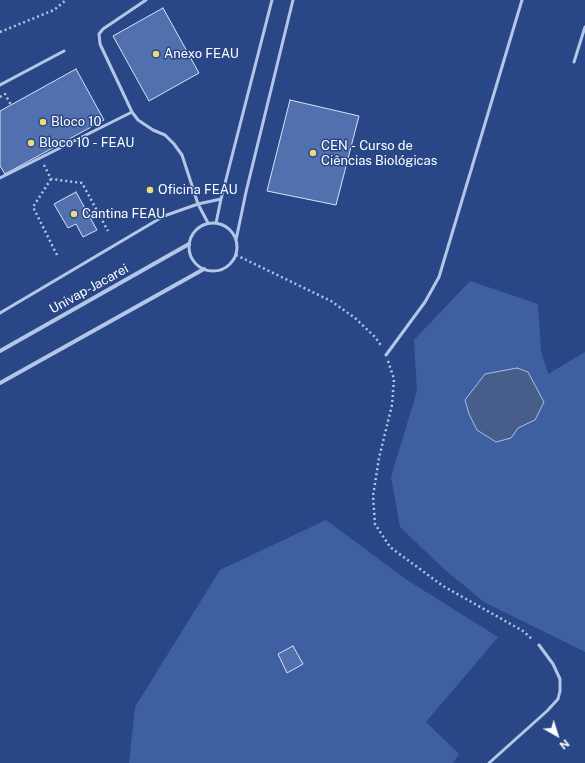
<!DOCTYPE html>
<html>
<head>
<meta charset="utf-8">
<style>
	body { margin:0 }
	#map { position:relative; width:585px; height:763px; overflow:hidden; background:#294786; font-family:"Public Sans",sans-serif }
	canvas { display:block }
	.north { position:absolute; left:537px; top:715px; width:40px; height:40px; -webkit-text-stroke:3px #294786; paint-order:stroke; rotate:141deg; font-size:11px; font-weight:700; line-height:16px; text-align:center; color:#fff }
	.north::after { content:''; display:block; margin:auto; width:14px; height:18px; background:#fff; clip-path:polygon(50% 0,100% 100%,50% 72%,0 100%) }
</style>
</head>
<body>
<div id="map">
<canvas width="585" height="763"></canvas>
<div class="north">N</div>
</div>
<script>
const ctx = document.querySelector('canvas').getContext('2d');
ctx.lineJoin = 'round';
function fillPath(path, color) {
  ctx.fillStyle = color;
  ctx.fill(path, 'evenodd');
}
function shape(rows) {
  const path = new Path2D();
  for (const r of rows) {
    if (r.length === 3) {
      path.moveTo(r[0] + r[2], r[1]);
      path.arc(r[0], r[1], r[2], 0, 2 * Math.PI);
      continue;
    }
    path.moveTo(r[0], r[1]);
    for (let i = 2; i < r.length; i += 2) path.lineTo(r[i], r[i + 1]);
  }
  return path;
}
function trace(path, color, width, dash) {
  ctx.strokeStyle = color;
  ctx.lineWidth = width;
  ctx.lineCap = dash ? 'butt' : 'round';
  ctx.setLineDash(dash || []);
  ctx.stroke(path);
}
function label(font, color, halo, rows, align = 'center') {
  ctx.font = font + ' "Public Sans",sans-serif';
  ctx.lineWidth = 3;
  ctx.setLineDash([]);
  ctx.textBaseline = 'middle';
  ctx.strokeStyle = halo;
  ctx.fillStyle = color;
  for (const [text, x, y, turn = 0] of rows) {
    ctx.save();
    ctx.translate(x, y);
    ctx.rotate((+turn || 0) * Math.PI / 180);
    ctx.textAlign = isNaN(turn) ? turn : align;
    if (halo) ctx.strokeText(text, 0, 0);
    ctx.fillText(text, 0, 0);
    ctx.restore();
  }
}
const green = shape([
	[470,281,538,304,541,351,548,374,585,352,585,652,484,602,443,568,400,527,391,477,417,391,414,340],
	[326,520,407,580,498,637,426,722,459,754,453,763,129,763,135,707,220,570]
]);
const water = shape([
	[517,368,528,372,544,402,535,420,518,428,511,438,496,442,477,430,469,414,465,400,485,374,517,368]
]);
const building = shape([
	[163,8,199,73,149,101,113,36,163,8],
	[76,69,104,120,5,174,0,166,0,111,76,69],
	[290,100,359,116,336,205,267,191,290,100],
	[76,192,97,230,83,237,76,224,68,228,54,204,76,192],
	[293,646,303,664,287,673,278,654,293,646]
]);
const path = shape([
	[0,32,54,10,66,0],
	[0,97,5,94,11,105],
	[44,165,51,179,82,183,108,231],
	[51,179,33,207,58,257],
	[236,255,331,301,355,318,375,337,382,347],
	[388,361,394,379,392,405,379,458,373,496,375,524,390,547,443,586,523,631,533,640]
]);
const service = shape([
	[146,0,103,29,99,34,100,44,132,112,138,120,153,130,165,135,174,144,182,155,198,204,208,223],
	[574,62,585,27],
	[0,85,64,51],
	[0,178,132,112],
	[216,223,221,199,272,0],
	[213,247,24],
	[236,240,246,192,293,0],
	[0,313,164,216,198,204,221,199],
	[386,355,425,302,439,277,522,0],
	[489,763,547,711,558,699,560,691,560,679,553,664,539,645]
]);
const minor = shape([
	[0,351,189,244],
	[0,383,204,269]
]);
const markers = [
	[156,54,4,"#efda7b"],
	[43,122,4,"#efda7b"],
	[31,143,4,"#efda7b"],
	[313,153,4,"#efda7b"],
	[150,190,4,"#efda7b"],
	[74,214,4,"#efda7b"]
];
const poiNames = [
	["Anexo FEAU",164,54],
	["Bloco 10",51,122],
	["Bloco 10 - FEAU",39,143],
	["CEN - Curso de",321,146],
	["Ciências Biológicas",321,161],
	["Oficina FEAU",158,190],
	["Cantina FEAU",82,214]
];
const streetNames = [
	["Univap-Jacarei",89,289,-29]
];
fillPath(green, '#3e60a2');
fillPath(water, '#475d8a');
trace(water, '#a9bfe8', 1);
fillPath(building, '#5270ad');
trace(building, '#d8e2f6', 1);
trace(path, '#b4c6e8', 2.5, [2, 3]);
trace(service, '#b4c6e8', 3);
trace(minor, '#b4c6e8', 4);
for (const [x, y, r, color] of markers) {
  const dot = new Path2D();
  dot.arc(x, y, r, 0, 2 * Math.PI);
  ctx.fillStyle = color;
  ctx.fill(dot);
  trace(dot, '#294786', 1.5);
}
label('13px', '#fff', '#294786', poiNames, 'left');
label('13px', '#fff', '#294786', streetNames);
</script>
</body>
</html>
